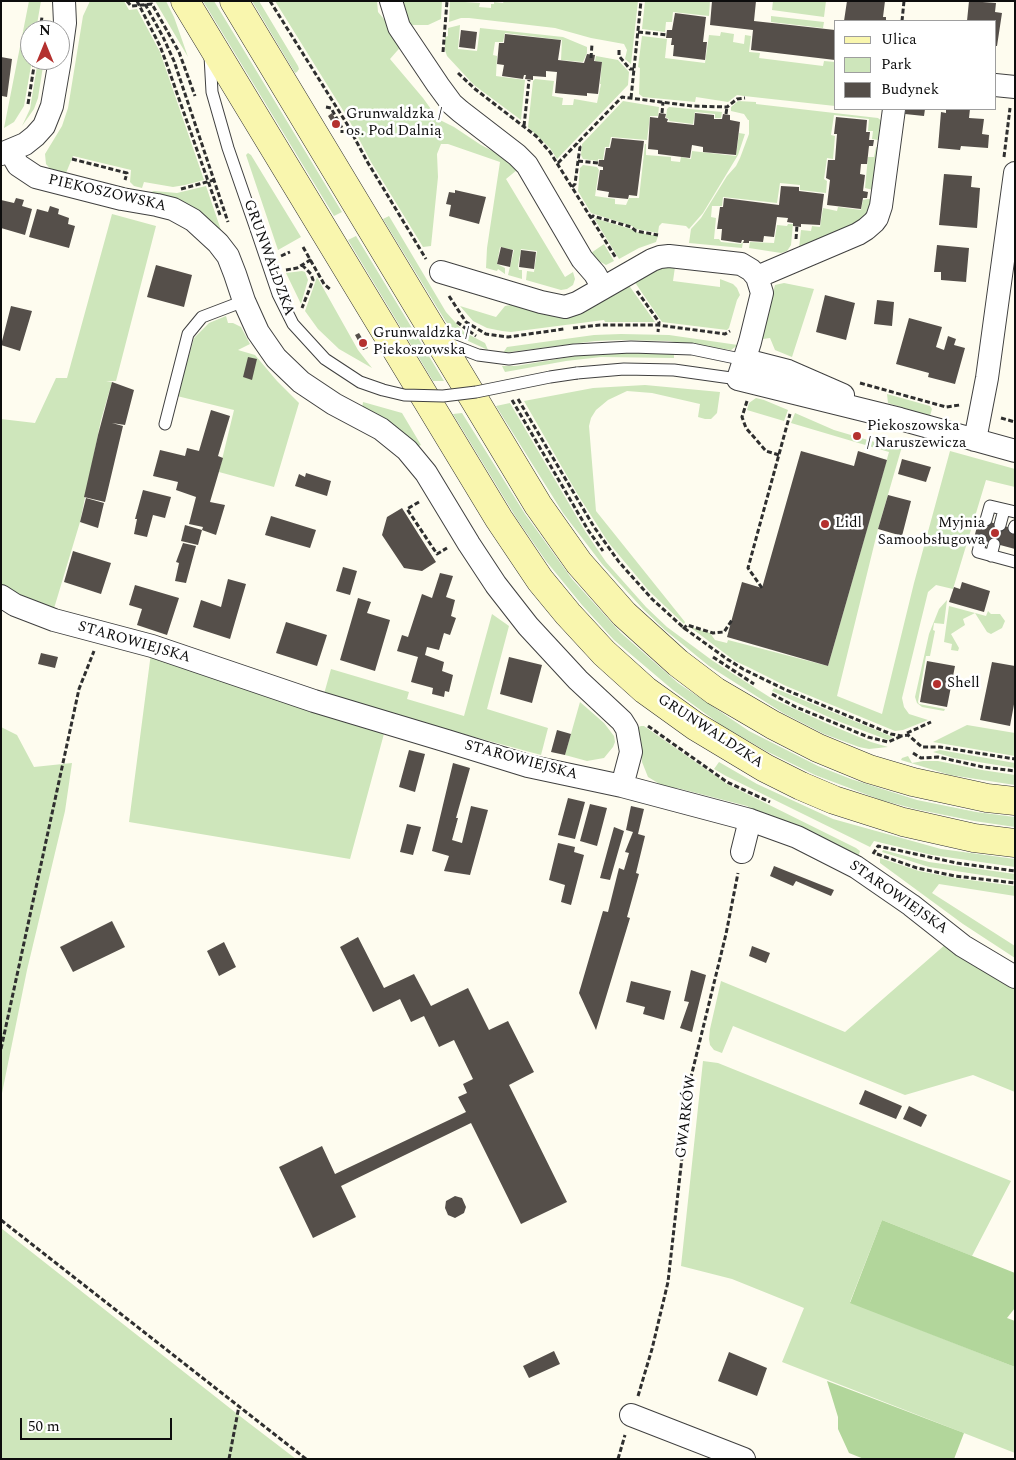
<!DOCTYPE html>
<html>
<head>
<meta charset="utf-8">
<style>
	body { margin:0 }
	#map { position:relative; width:1016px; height:1460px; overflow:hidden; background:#fefcef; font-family:Spectral,serif }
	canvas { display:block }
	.frame { position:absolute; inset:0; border:2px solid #0d0d0d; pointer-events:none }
	.legend { position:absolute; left:834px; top:20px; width:162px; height:90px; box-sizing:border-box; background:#fff; border:1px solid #9e9e9e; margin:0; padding:6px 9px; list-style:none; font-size:15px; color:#0d0d0d }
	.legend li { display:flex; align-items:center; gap:10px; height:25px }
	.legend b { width:25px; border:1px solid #9e9e9e }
	.north { position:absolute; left:20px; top:20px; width:50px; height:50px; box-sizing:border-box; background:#fff; border:1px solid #9e9e9e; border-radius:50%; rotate:0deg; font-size:14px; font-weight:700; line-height:20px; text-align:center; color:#0d0d0d }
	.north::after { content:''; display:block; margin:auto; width:18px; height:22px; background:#b4312f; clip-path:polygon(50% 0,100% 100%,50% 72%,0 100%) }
	.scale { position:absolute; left:20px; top:1418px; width:152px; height:22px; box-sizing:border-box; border:2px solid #0d0d0d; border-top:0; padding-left:6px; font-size:15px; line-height:18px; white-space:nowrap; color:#0d0d0d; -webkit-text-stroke:4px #fff; paint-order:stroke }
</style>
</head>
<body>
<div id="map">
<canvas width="1016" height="1460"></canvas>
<div class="frame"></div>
<ul class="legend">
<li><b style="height:6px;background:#f9f6ae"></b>Ulica</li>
<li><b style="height:14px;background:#cee6bb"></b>Park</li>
<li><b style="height:14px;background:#554f4a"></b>Budynek</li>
</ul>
<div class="north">N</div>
<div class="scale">50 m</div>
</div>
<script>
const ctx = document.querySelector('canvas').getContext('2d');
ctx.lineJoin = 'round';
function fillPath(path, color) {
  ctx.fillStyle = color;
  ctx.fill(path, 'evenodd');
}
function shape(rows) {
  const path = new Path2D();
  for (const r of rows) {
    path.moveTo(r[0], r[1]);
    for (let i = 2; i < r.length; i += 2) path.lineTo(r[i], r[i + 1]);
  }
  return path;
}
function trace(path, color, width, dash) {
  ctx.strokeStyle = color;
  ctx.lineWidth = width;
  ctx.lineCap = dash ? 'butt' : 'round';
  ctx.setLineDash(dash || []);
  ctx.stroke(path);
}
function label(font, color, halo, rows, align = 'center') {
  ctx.font = font + ' Spectral,serif';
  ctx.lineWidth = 5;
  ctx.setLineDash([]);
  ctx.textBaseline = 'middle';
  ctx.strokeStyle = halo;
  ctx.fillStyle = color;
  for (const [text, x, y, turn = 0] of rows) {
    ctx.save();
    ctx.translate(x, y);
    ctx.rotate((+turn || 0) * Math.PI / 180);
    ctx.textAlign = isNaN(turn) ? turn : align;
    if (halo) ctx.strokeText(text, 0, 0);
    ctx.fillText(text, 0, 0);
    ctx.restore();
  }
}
const green = shape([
	[29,1,41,1,36,30,30,30,30,60,32,60,24,106,14,122,4,128],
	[90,1,124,1,129,10,137,9,160,52,204,180,185,185,173,187,144,182,142,188,134,186,130,182,131,170,73,156,66,173,53,172,46,164,45,154,62,126,68,108,83,16],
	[155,1,166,1,174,17,188,57],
	[203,1,214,1,342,212,334,216],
	[252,1,259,1,298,66,299,69,297,72,295,73],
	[275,1,377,1,378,12,404,43,390,59,423,98,438,119,454,127,481,145,504,157,517,170,506,179,565,277,573,272,575,279,573,285,567,289,561,290,526,280,527,271,534,272,537,251,521,249,518,266,519,270,522,270,522,279,508,275,514,250,500,247,497,264,505,268,505,274,498,269,497,271,486,268,487,248,500,162,448,144,441,144,437,154,438,177,431,246,423,247,371,162,349,120],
	[398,1,442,1,441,19,428,25,412,25,407,23],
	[450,1,480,3,479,7,491,8,491,4,494,4,494,2,503,3,504,1,638,1,631,64,625,59,627,50,624,44,591,38,555,28,469,18,461,18,449,22],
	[645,1,710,1,709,16,673,12,672,22,666,22,665,32,642,29],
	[773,1,826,1,824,17,772,10],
	[771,16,824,22,823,28,771,22],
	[460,25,458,49,477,51,480,28,563,37,587,47,587,53,583,62,561,60,562,40,505,33,503,42,495,42,493,55,497,56,496,76,525,80,521,120,474,85,447,56,445,50,445,37,448,36,448,28],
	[721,32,734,34,733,42,744,44,745,35,751,36,749,52,760,53,759,58,823,66,824,61,835,62,835,106,744,96,737,95,728,102,696,97,695,102,643,97,639,94,640,68,638,67,642,36,667,39,665,58,705,63,709,35,720,36],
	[596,56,618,60,629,72,628,85,557,159,550,148,528,127,533,81,535,79,554,81,552,96,563,98,562,105,573,105,574,99,597,103,601,84,600,84,602,62,595,61],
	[38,60,44,60,38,98,34,109,22,126,30,109],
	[623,101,659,107,658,116,650,116,647,140,611,137,609,147,605,147,603,160,598,159,598,161,583,159,581,155,582,144],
	[738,101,756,102,756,104,878,118,884,123,884,141,872,139,873,131,868,131,869,119,834,115,831,135,835,136,833,159,827,158,824,179,827,181,826,193,800,190,800,185,780,183,777,203,723,197,722,206,712,206,711,217,716,218,714,239,719,239,721,242,741,244,743,242,742,248,689,243,691,229,701,218,727,176,736,166,740,158,749,134,749,120,748,120,744,114,731,111,731,107],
	[669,107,722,112,721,118,715,118,715,114,695,112,693,124,669,121,668,118,666,118,667,109],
	[739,133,745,134,738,155,703,213,689,229,686,226,662,223,659,226,658,233,636,229,632,226,591,213,578,191,580,168,583,165,597,167,599,170,595,196,615,199,615,204,626,205,629,198,639,198,645,144,646,144,646,155,671,157,671,161,680,162,681,157,691,159,692,151,736,156],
	[876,147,879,148,877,191,865,188,868,157,874,157],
	[248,153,251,155,301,237,278,250,246,155],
	[206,186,223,236,148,193,154,191,177,193],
	[868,199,874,199,861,223,799,248,801,230,811,231,812,226,820,227,823,208,837,211,838,207,861,210,863,200],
	[112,214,156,226,116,381,106,381,112,382,101,420,80,522,49,625,1,603,1,419,35,423,56,378,67,378],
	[389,216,446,312,464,332,485,343,488,350,466,340,446,322,383,219],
	[594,218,631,229,635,232,658,236,656,242,639,248,619,259],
	[788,224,793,224,791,245,787,251,781,253,749,248,750,242,774,243,777,225,787,226],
	[356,236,418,338,444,381,433,381,348,240],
	[604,244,614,261,606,265,597,260,591,253],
	[675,267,673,281,720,287,720,279,733,284,737,288,740,295,737,300,729,328,727,330,662,322,634,281,658,268],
	[302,271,305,272,308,280,301,304,286,273],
	[317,277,358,350,372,368,339,349,318,329,305,311],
	[784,283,814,289,792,357,775,350,770,338,763,339,762,330,775,285],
	[628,284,655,322,605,322,604,320,511,332,502,331,487,328,473,321,460,306,496,317,505,306,516,304,554,315],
	[226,316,228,323,233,323,241,327,250,344,238,350,255,355,277,381,299,403,274,487,219,472,234,410,177,396,194,338,209,323],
	[621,334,669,335,738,345,731,350,668,341,621,340,595,341,503,353,507,347,594,335],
	[621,352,674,354,674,358,601,357,566,361,505,372,502,366,516,366,582,355],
	[645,385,720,392,717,413,711,419,705,419,698,417,700,404,652,393,627,391,608,400,596,410,591,418,589,426,596,511,685,622,684,624,649,591,608,542,578,495,524,401,593,388],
	[887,394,930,406,932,409,930,416,888,403],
	[756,398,764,400,788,410,784,421,747,410,749,403],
	[363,402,402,413,421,445,416,447,362,409],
	[510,403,585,531,606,562,646,607,667,627,713,661,771,698,828,724,871,742,888,747,869,749,859,747,824,734,783,713,709,666,665,630,643,609,602,564,563,513,496,406],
	[462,413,525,514,572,579,621,633,678,683,749,731,818,766,851,779,917,800,976,812,1015,817,1015,827,974,821,915,809,881,800,815,775,766,751,721,725,673,690,614,640,582,605,546,561,517,519,453,414],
	[795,413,834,430,878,443,903,443,878,529,837,696,882,714,914,583,950,451,1015,469,1015,487,986,480,953,589,936,585,928,592,902,698,904,707,909,714,928,720,903,730,895,731,786,686,748,667,735,661,690,627,710,633,715,640,727,643,728,640,828,666,889,452,791,423],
	[947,600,944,624,934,623,933,630,935,631,930,656,926,656,918,702,919,704,945,709,944,711,922,707,917,703,915,697,929,634,939,609],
	[949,606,975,613,963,619,965,625,951,634,959,648,958,651,951,650,952,644,944,642],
	[988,611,991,614,1000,614,1005,621,1002,628,991,634,987,632,975,613,986,616],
	[492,614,509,626,487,709,548,728,541,755,393,715,324,694,331,669,409,692,407,699,464,716],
	[151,653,385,730,350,859,129,822],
	[774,688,893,737,888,740,835,720,772,691],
	[580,702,604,723,614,736,615,742,613,747,604,758,587,761,565,755],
	[967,725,1015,733,1015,756,933,742],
	[641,726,644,726,727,784,856,848,860,851,858,858,759,814,747,806,677,788,667,788,658,783,648,777,642,762,642,750,636,728],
	[1,727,17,735,34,767,72,763,65,811,27,970,1,1098],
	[940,750,1015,763,1015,768,954,758,933,752],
	[908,756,912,763,923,761,938,761,982,770,1015,775,1015,785,950,775,901,760,902,758],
	[719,762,757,784,833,819,941,849,1015,859,1015,867,932,855,874,841,870,847,726,776,714,769],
	[883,850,929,862,1015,874,1015,880,929,867,882,852],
	[880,858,919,871,955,878,1015,886,1015,896,939,884,932,893,1015,946,1015,958,963,924,880,863],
	[946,944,1015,987,1015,1092,973,1075,905,1095,733,1026,722,1053,714,1050,710,1045,709,1039,710,1029,721,981,845,1032],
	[703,1061,718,1063,1011,1181,972,1256,882,1220,850,1302,1015,1367,1015,1453,782,1362,804,1308,732,1279,681,1266],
	[1,1228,245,1420,296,1459,1,1459]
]);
const forest = shape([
	[882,1220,1015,1273,1015,1308,1007,1318,1015,1321,1015,1367,850,1303],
	[827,1381,964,1433,954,1459,864,1459,849,1453,838,1429,838,1417]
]);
const building = shape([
	[712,1,756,1,754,21,835,30,835,60,751,50,753,30,710,25],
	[847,1,885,1,883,17,886,17,886,21,844,21],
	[969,1,996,3,995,12,1002,13,997,46,995,46,995,21,967,21],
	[675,13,706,17,703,42,707,42,705,60,673,56,674,45,671,45,672,38,666,38,667,30,672,30],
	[461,30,477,32,475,49,459,47],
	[505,34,561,40,558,60,584,63,587,54,595,55,594,61,602,62,598,94,587,93,587,96,555,93,557,72,546,71,546,77,533,76,533,80,525,79,526,75,524,75,523,79,502,76,504,65,497,64,499,43,504,43],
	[1,57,12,59,7,97,2,96],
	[906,109,925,109,924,116,905,114],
	[946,109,970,109,969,118,984,119,982,134,989,135,988,148,961,146,960,150,938,148,941,112,946,113],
	[332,113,340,127,336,129,328,116],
	[659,113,666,114,665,118,668,119,667,122,694,125,695,113,714,115,714,119,722,119,723,114,730,115,730,120,740,122,736,155,703,152,703,147,692,145,690,158,658,154,658,150,648,149,650,117,658,118],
	[836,117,867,120,866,132,870,132,869,140,874,140,873,146,869,146,867,164,861,164,860,174,865,175,863,191,868,192,867,198,863,198,861,209,827,205,830,180,826,178,828,160,835,160,837,134,834,134],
	[612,138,644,141,637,196,629,195,628,199,608,197,609,192,597,190,600,170,603,170,603,167,598,166,599,160,604,160,606,148,610,148],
	[944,174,972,176,971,187,980,188,977,228,939,225],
	[781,186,799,187,799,191,824,194,820,225,801,224,801,227,793,226,793,223,787,222,788,218,777,217,774,237,764,236,763,242,749,241,749,243,743,243,744,240,742,240,741,243,721,240,722,229,717,229,720,207,723,207,724,198,779,205],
	[455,190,486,197,479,224,449,216,451,205,446,204,449,192,455,193],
	[16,198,24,200,22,206,32,209,25,235,1,228,1,200,14,203],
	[50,206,59,209,58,214,69,218,68,224,75,226,69,248,29,237,37,209,48,212],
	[937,245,969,248,966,282,941,280,941,272,934,272],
	[501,247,513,250,510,267,497,264],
	[521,250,536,252,534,269,519,267],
	[156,265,192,275,184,307,147,297],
	[825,295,855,303,846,340,816,332],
	[877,300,894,302,892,326,874,324],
	[11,306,32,311,20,351,1,345],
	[909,318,942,327,936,347,944,350,948,336,956,339,954,345,965,348,955,384,928,377,929,373,896,364],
	[359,333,368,348,363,350,355,335],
	[248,357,257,359,252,380,243,377],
	[112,382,134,390,125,425,112,423,123,426,105,502,84,497,98,435],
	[211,410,230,416,218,456,223,458,210,502,225,505,216,535,202,530,203,527,189,524,196,497,176,490,178,482,153,476,160,450,185,456,187,448,199,451],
	[801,451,854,466,858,451,887,460,828,666,727,637,742,582,762,588],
	[902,459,931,467,926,482,898,474],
	[306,473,331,481,327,496,295,486,299,474,305,477],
	[143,490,171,497,165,518,153,515,147,537,134,534,137,519,135,519],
	[888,495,911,501,902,536,878,529],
	[86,498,104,503,98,528,80,522],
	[402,508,436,562,422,571,404,568,382,535,387,517],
	[271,516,316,530,310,548,265,535],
	[979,519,1015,529,1015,549,974,538],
	[185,525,202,530,198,545,181,541],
	[183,543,196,546,186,583,175,581,179,563,176,562],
	[73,551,111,563,101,594,64,582],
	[343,567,357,571,350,595,336,591],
	[440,573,453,576,446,597,455,600,451,616,456,618,450,635,444,633,439,650,427,647,425,655,444,662,442,671,453,675,449,692,445,691,444,697,432,694,433,688,411,682,418,657,397,651,402,635,408,637,422,594,432,598],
	[228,579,246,584,230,639,193,627,201,600,221,607],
	[962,582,990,591,984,612,949,602,954,587,960,589],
	[135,585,179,598,167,635,137,625,142,609,129,605],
	[358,598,371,602,367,613,390,620,375,671,340,660],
	[286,622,327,635,317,666,276,653],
	[41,653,58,657,55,668,38,664],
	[509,657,542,665,532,703,500,694],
	[927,661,955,666,947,707,920,702],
	[992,662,1015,666,1015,699,1010,726,980,720],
	[557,730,571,734,565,755,551,752],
	[409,750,425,754,415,792,399,787],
	[453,763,470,768,456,818,458,818,452,840,462,843,471,806,488,810,470,875,444,871,449,856,432,851],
	[568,798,585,802,575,839,558,835],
	[590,804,607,808,597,846,580,841],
	[631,806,644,809,638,834,645,836,636,873,639,874,627,917,630,918,596,1030,579,993,603,911,608,912,619,868,624,870,629,853,625,852,633,832,626,830],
	[407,824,421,827,413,855,400,852],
	[614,827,624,831,610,880,600,878],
	[558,843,575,847,574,852,584,855,571,905,561,902,565,885,549,880],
	[774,866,834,890,831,896,796,881,793,886,770,876],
	[112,921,125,947,73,972,60,947],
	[358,937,384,988,414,974,431,1006,468,988,489,1030,508,1021,534,1072,509,1085,567,1202,521,1224,471,1123,341,1186,356,1217,313,1238,279,1167,322,1146,335,1174,466,1112,458,1097,467,1093,463,1084,473,1079,454,1040,439,1047,424,1016,411,1022,400,999,373,1012,340,947],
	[224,942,236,967,219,976,207,951],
	[752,946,770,953,766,963,749,956],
	[691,970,706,975,692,1032,680,1028,689,1002,684,1001],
	[631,981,671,991,664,1020,643,1014,645,1007,626,1002],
	[865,1090,902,1106,896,1119,859,1104],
	[909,1106,927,1115,921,1127,903,1119],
	[455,1196,462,1198,466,1207,464,1213,455,1218,448,1215,445,1208,446,1201],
	[554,1351,560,1364,529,1378,523,1366],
	[729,1352,767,1368,757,1396,718,1381]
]);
const path = shape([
	[127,1,131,6,152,4,179,52,195,96],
	[137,1,160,46,166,62,220,215],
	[270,1,347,124,368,163,426,259],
	[145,4,163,37,174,61,228,222],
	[902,21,904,1],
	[40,30,42,17],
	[638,32,667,35],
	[619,50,619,56,630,69,634,69],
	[443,52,447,1],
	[591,58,592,44],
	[458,73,475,89,536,136,550,152,616,258],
	[631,98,641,1],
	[28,104,35,60],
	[326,107,331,108,342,128,342,133],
	[662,113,663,102],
	[726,114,727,107],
	[524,126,529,80],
	[1004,157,1010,108],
	[72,159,127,173,125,180],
	[578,161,599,163],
	[558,163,622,97,692,106,727,107,737,99,745,98],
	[572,187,575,184,578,161,580,147,577,144],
	[181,189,214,180],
	[590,218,593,216,631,227,636,231,658,235],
	[796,239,797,225],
	[303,247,324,284,331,290],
	[281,256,290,252],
	[302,265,311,274,313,280,302,308],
	[286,270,297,268,312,259],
	[637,291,659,322,658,332],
	[449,296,466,322,486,334,508,337,564,329],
	[457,322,476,336],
	[573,328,600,325,658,325,725,334,730,331],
	[860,383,946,407,960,405],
	[518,399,594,527,619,562,652,599,684,628,727,659,743,669,784,689,891,734,901,736,908,735,922,747,940,747,1015,759],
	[512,400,588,530,603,551],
	[747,401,742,417,746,428,766,451,779,455],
	[1001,418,1015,422],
	[419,502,407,509,437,554,447,548],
	[762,588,748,568,790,414],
	[683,629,687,625,713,633,724,632,732,620],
	[713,657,754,684],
	[772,694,796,707,868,737,888,742,902,736],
	[648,726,727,782,770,802],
	[907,733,931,722],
	[913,753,921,758,938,757,983,767,1015,771],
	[873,854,878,846,957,863,1015,871],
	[877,854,917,868,955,876,1015,883],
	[1,1049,79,689,94,651],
	[1,1220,306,1459],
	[638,1396,652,1349,668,1282,691,1077,726,934,738,873],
	[229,1459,239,1406],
	[618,1459,625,1435]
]);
const service = shape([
	[210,56,212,92,228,148,256,229],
	[447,343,478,355,509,359,574,350,631,347,692,349,745,360],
	[577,373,624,369,674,370,738,379],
	[165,424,188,334,202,317,244,301],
	[986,520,990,506,1015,512],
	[1000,525,1004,510],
	[1014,528,1015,526],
	[981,540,978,552,1015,562],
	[991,556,994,544]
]);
const minor = shape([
	[391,1,399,27,438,85,452,104,460,111,517,155,527,165,582,259,595,274,603,288],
	[60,59,65,23,64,1],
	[995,85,1015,87],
	[10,151,18,165,36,177,122,199,157,205,173,209,193,220,218,243,228,256,235,274,244,301,258,332,276,358,301,382,334,404,381,429,407,450,426,473,469,544,496,585,528,626,578,680,622,721,627,729,631,752,622,786],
	[1,154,25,144,35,136,44,126,52,106,60,60],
	[441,272,541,302,565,307,577,303,652,260,660,257,669,256,741,264,751,270,757,277,762,293,750,342,738,379,900,419,1015,451],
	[757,277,858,234,866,229,874,222,877,218,881,206,894,109],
	[745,360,788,371,843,395],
	[975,440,987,378,1015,173],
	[1,596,15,605,54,620,152,646,314,701,447,741,528,766,622,786,750,820,797,837,856,867,911,905,963,946,1015,977],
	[742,852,750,820],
	[631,1415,744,1459]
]);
const secondary = shape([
	[185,1,499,519,540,580,568,614,604,653,645,690,695,726,765,768,801,786,834,800,903,822,974,838,1015,843],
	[234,1,538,505,579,563,624,614,678,663,715,691,773,725,818,748,869,769,913,782,987,798,1015,801]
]);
const serviceBridge = shape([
	[256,229,278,294,293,324,325,359,360,382,383,390,404,395,443,396,476,392,550,377,577,373]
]);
const markers = [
	[336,124,5,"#b4312f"],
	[363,343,5,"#b4312f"],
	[857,436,5,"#b4312f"],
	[825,524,5,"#b4312f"],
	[995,533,5,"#b4312f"],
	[937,684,5,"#b4312f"]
];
const poiNames = [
	["Grunwaldzka /",346,115],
	["os. Pod Dalnią",346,132],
	["Grunwaldzka /",373,334],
	["Piekoszowska",373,351],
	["Piekoszowska",867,427],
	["/ Naruszewicza",867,444],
	["Lidl",835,524],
	["Myjnia",985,524,"right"],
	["Samoobsługowa",985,541,"right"],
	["Shell",947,684]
];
const streetNames = [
	["PIEKOSZOWSKA",107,194,13],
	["GRUNWALDZKA",268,258,70],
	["STAROWIEJSKA",134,643,16],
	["GRUNWALDZKA",710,732,33],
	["STAROWIEJSKA",521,761,15],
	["STAROWIEJSKA",898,898,35],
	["GWARKÓW",687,1117,-83]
];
fillPath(green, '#cee6bb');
fillPath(forest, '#b2d69b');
fillPath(building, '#554f4a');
trace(service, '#404040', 13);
trace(minor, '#404040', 24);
trace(secondary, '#2f2f2f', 29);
trace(path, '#2f2f2f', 3, [5, 2.5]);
trace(service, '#fff', 11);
trace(minor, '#fff', 22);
trace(secondary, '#f9f6ae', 28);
trace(serviceBridge, '#404040', 13, []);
trace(serviceBridge, '#fff', 11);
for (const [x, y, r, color] of markers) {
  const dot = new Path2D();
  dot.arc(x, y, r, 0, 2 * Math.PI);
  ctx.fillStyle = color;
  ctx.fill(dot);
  trace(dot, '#fff', 2);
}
label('15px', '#0d0d0d', '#fff', poiNames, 'left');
label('15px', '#0d0d0d', '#fff', streetNames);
</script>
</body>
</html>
